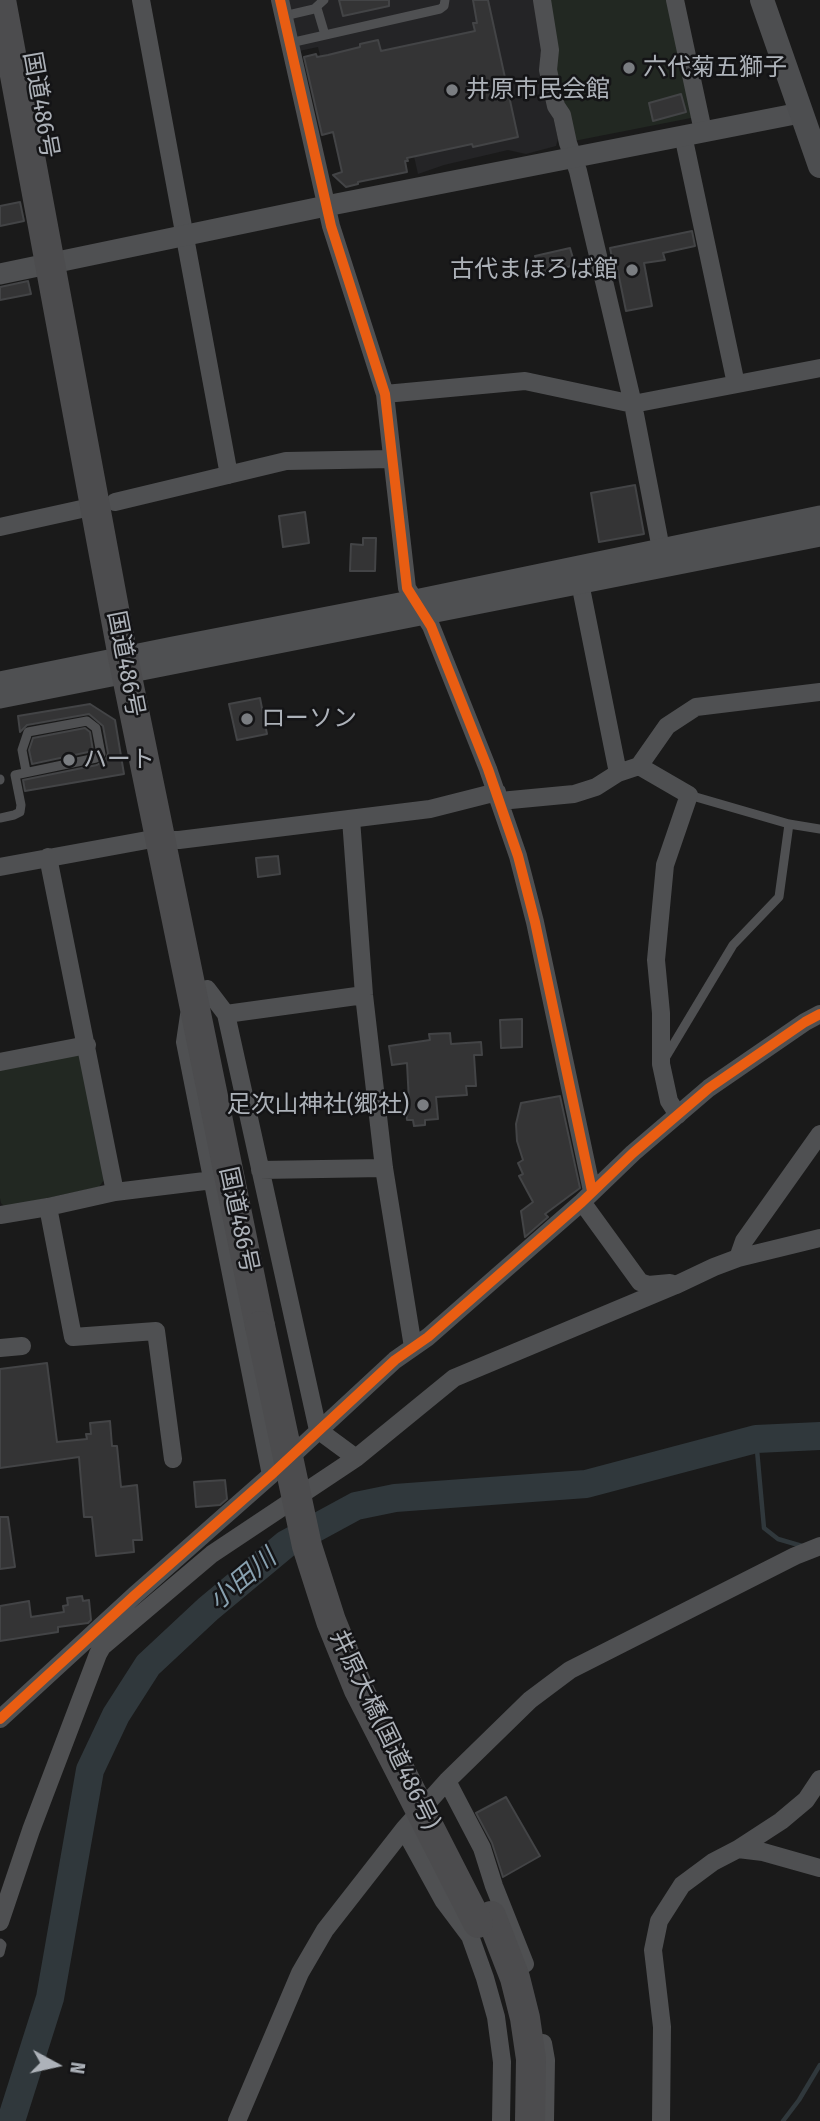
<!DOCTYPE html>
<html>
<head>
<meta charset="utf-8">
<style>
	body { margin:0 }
	#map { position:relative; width:820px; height:2121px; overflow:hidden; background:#1a1a1a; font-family:"Fira Sans Condensed",sans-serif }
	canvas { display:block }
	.north { position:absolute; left:21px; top:2030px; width:70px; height:70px; -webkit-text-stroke:5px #141416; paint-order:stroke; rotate:98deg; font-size:19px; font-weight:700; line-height:28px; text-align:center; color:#adb2b9 }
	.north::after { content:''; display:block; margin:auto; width:24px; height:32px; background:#adb2b9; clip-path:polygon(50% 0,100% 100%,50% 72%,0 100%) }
</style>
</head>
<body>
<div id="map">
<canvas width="820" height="2121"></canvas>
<div class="north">N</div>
</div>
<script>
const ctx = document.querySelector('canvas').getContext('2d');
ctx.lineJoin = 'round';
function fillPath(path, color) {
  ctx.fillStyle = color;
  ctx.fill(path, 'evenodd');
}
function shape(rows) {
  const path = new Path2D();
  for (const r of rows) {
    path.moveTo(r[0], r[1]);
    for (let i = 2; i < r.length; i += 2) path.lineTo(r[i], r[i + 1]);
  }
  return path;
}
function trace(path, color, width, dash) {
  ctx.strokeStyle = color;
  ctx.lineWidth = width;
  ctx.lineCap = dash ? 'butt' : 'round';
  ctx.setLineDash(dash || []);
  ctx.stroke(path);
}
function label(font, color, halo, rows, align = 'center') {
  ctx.font = font + ' "Fira Sans Condensed","Noto Sans JP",sans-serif';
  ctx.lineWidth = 5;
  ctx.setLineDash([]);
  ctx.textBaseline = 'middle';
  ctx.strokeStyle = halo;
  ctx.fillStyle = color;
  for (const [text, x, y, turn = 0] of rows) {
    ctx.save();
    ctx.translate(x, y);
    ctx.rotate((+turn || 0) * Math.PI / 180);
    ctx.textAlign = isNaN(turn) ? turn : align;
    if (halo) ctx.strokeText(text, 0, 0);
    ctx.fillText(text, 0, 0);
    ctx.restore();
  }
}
const built = shape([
	[287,0,536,0,538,6,535,11,544,52,540,56,558,139,556,146,526,154,508,150,444,165,418,174,405,117,325,77,318,47,299,51]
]);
const green = shape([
	[546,0,670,0,696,117,574,141,560,105],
	[82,1052,106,1177,99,1187,5,1207,1,1203,0,1198,0,1068]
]);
const stream = shape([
	[756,1439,764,1528,778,1539,802,1546],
	[783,2121,799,2100,820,2065]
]);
const river = shape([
	[11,2121,50,1998,90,1770,116,1715,148,1665,208,1609,286,1544,356,1506,395,1498,586,1484,756,1439,820,1436]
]);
const building = shape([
	[339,0,389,0,389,6,343,16,339,0],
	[473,0,488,0,518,137,473,147,472,144,407,158,408,161,405,161,407,172,358,182,358,184,346,187,333,175,342,172,333,132,322,135,304,57,316,54,317,57,328,55,360,47,360,44,378,40,381,51,475,31,473,23,477,23,473,0],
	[681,94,686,112,653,121,649,103,681,94],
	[20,202,24,221,0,226,0,206,20,202],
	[692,231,695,246,663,253,665,260,644,263,652,306,626,311,617,267,614,267,610,248,692,231],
	[570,248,575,265,540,274,535,256,570,248],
	[28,281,31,294,0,300,0,287,28,281],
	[635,485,644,534,599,542,591,493,635,485],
	[305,512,309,543,283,547,279,516,305,512],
	[363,538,376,538,375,571,350,571,351,544,363,545,363,538],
	[260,698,267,734,237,740,229,704,260,698],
	[90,704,115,720,124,774,25,791,23,780,97,765,106,759,108,753,103,726,89,714,27,725,20,732,18,716,90,704],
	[85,728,90,732,93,751,32,764,29,750,33,738,85,728],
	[278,856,280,874,258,877,256,858,278,856],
	[522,1019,522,1047,501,1048,500,1020,522,1019],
	[450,1033,451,1044,481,1042,482,1055,474,1055,476,1086,466,1086,467,1095,436,1097,438,1119,425,1120,425,1125,414,1126,413,1120,407,1120,405,1103,409,1102,407,1063,392,1065,389,1046,430,1040,429,1034,450,1033],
	[560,1096,580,1188,545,1214,548,1217,525,1237,521,1211,533,1202,519,1176,523,1174,518,1163,523,1160,517,1141,516,1124,521,1103,560,1096],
	[47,1363,57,1442,87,1439,86,1434,91,1434,90,1423,110,1421,112,1446,117,1446,121,1487,137,1485,142,1540,133,1540,134,1552,96,1556,92,1517,84,1517,79,1457,0,1468,0,1369,47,1363],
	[225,1480,227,1499,220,1505,196,1507,194,1482,225,1480],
	[0,1517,8,1517,15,1567,0,1569,0,1517],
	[82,1596,83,1601,89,1600,91,1620,88,1623,58,1627,58,1632,0,1641,0,1606,29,1601,31,1617,64,1612,63,1606,68,1605,67,1598,82,1596],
	[506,1797,540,1856,503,1877,492,1843,476,1813,506,1797]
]);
const service = shape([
	[317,8,325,35],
	[284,16,314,9,324,0],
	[290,43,440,9,444,6,445,0],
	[0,779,0,780],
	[689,795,789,824,820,829],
	[0,818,14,815,20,812,21,805,15,775,96,758,101,754,96,728,87,721,28,732,22,750,26,771],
	[664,1060,733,945,779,897,789,824],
	[0,1943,2,1945,0,1953]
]);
const minor = shape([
	[141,0,229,475],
	[280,0,331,226,385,394,407,588,431,626,488,769,518,856,535,922,592,1191],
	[542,0,550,50,548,70,556,106,562,115,568,143,578,171,633,404,661,549],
	[675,0,703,131],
	[683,135,736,384],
	[385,394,525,381,633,404,820,368],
	[115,502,286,461,392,459],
	[0,527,95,506],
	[578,573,618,773],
	[639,766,689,795,665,865,656,960,661,1013,661,1064,669,1101,678,1115],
	[500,801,574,794,596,787,618,773,639,766,667,726,696,707,820,692],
	[351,819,364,995,384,1168,413,1347],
	[48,857,115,1192],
	[0,867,147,840,179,840,430,809,497,792],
	[207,989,226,1014,318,1430,356,1458],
	[226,1014,364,995],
	[189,1015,185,1042,271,1475],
	[0,1062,87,1045],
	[260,1170,384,1168],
	[582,1202,640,1282,648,1285,670,1283,676,1285,714,1267,738,1258,744,1241,820,1134],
	[48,1207,73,1337,156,1331,173,1459],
	[0,1215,48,1207,115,1192,213,1180],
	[738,1258,820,1238],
	[0,1348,22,1346],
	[0,1719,135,1595,271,1475,395,1360,428,1337,582,1202,633,1153,709,1088,805,1022,820,1014],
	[447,1781,482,1848,494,1886,525,1964],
	[404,1829,443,1900,470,1936,485,1978,496,2017,502,2062,501,2121],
	[738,1849,781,1821,806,1800,820,1779],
	[0,1922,31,1830,98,1654,102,1647,212,1554,356,1458,454,1378,676,1285],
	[543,2043,546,2060,545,2121],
	[237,2121,300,1973,325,1930,404,1829,447,1781,530,1700,570,1670,795,1556,820,1546],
	[661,2121,662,2027,653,1950,659,1921,682,1885,713,1862,738,1849,763,1852,820,1868]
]);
const tertiary = shape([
	[0,274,326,206,800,113],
	[0,682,173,647,415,600,820,516],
	[0,698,820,536]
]);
const secondary = shape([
	[762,0,820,166]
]);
const trunk = shape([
	[1,0,123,657,260,1326],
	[491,1916,515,1978,525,2018,531,2059,530,2121]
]);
const trunkBridge = shape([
	[260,1326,307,1546,331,1621,359,1690,478,1923]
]);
const cycleway = shape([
	[280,0,331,226,385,394,407,588,431,626,488,769,518,856,535,922,592,1191],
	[0,1719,135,1595,271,1475,395,1360,428,1337,582,1202,633,1153,709,1088,805,1022,820,1014]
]);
const markers = [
	[629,68,7,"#7a7d81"],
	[452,90,7,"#7a7d81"],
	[632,270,7,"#7a7d81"],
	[247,719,7,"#7a7d81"],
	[69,760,7,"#7a7d81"],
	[423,1105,7,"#7a7d81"]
];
const poiNames = [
	["六代菊五獅子",643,68],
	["井原市民会館",466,90],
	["古代まほろば館",618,270,"right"],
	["ローソン",261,719],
	["ハート",83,760],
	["足次山神社(郷社)",409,1105,"right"]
];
const streetNames = [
	["国道486号",40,105,80],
	["国道486号",125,664,79],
	["国道486号",238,1220,78],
	["井原大橋(国道486号)",384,1730,64]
];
const waterNames = [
	["小田川",243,1580,-40]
];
fillPath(built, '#242426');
fillPath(green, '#222822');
trace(stream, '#30383c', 4.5);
trace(river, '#30383c', 28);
fillPath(building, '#343435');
trace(building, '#434446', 2);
trace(service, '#4f5052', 9);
trace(minor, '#4f5052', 18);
trace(tertiary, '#4f5052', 21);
trace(secondary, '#4d4e50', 24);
trace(trunk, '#4c4c4e', 30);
trace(trunkBridge, '#4c4c4e', 30);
trace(cycleway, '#e95d12', 10);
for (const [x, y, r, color] of markers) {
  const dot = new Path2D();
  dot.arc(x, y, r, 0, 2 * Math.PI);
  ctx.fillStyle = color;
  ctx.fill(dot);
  trace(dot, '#141416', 2.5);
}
label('24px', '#adb2b9', '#141416', poiNames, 'left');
label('24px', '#adb2b9', '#141416', streetNames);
label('italic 26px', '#88a1b0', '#141416', waterNames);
</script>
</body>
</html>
